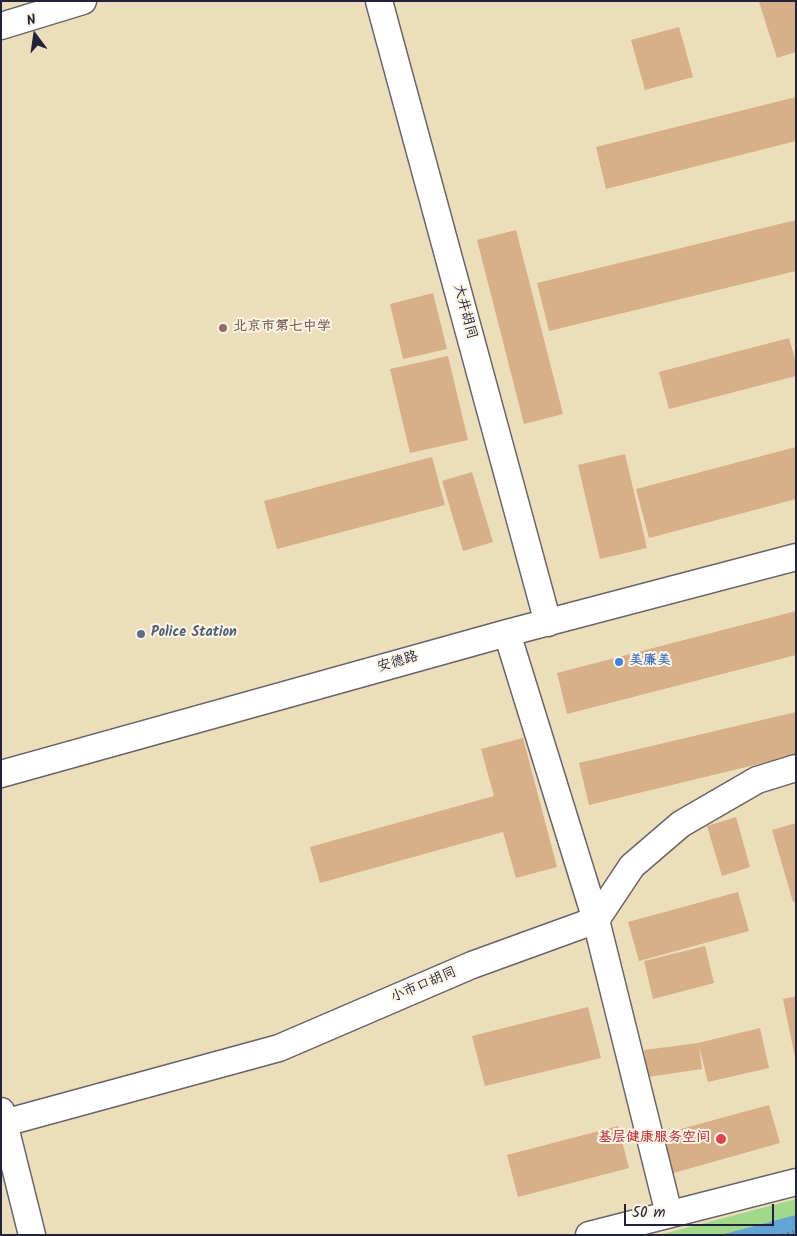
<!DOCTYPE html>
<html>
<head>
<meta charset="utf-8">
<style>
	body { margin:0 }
	#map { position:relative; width:797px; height:1236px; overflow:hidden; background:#eddebb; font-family:Kalam,sans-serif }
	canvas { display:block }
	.frame { position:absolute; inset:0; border:2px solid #22223b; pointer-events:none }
	.north { position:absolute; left:10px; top:10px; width:50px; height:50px; -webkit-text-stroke:4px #fcf5e5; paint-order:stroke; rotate:346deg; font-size:14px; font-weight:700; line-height:20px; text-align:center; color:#22223b }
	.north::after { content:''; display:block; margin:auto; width:18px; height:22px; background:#22223b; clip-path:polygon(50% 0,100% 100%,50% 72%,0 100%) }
	.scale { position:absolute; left:624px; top:1204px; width:150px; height:22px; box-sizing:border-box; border:2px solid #22223b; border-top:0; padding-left:6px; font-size:15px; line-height:18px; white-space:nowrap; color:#22223b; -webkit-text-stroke:4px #fcf5e5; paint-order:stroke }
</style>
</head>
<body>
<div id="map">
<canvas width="797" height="1236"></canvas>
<div class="frame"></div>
<div class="north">N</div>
<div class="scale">50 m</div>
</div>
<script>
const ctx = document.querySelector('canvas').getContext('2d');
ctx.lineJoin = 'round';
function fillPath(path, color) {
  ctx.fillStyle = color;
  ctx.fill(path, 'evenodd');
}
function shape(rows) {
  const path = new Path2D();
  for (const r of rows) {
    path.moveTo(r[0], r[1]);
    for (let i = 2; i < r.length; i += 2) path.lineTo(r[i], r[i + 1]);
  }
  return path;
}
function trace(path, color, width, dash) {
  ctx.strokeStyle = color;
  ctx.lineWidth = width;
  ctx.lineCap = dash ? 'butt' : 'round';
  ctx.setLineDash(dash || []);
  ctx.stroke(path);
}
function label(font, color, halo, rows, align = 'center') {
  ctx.font = font + ' Kalam,"LXGW WenKai TC",sans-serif';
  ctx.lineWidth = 4;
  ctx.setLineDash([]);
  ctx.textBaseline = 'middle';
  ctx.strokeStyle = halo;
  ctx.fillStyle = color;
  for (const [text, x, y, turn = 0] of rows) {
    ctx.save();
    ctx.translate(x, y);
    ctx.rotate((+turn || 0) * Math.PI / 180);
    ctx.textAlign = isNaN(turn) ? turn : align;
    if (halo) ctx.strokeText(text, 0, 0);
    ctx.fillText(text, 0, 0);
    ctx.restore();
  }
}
const green = shape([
	[796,1199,796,1235,659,1235]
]);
const water = shape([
	[796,1215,796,1235,720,1235,732,1232]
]);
const building = shape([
	[763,1,796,1,796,52,777,58,759,2],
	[679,27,693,77,645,90,631,40],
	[796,97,796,141,606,189,596,147],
	[796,220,796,271,549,331,537,283],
	[516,230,563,414,524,424,477,240],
	[433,293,447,349,403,359,390,304],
	[789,338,796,362,796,376,669,409,659,372],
	[448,356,468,440,410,453,390,369],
	[796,447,796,499,649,538,636,489],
	[625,454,647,548,600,559,578,465],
	[432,457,445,505,277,549,264,501],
	[472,472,493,542,463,551,442,481],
	[796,611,796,655,567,714,557,673],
	[796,712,796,755,589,805,579,763],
	[523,738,557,867,516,878,503,832,320,883,310,847,494,796,481,749],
	[736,817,750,867,722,876,707,826],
	[796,823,796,901,793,902,772,830],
	[738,892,749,931,639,961,628,922],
	[705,946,714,983,653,999,644,961],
	[796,996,796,1057,795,1057,783,999],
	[588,1007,601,1058,485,1086,472,1036],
	[760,1028,769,1068,708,1082,699,1046,702,1069,648,1077,644,1050,698,1043],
	[769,1105,780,1143,670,1174,659,1135],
	[618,1126,629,1168,518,1197,507,1155]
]);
const path = shape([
	[783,1235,796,1231]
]);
const minor = shape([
	[379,1,548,623],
	[1,26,83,1],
	[507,633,596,920,669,1214],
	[1,774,507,633,796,557],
	[1,1111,32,1235],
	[4,1123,279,1048,472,965,596,920,632,866,681,824,757,780,796,768],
	[589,1235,796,1182]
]);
const markers = [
	[223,328,5,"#8d6e63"],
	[141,634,5,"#5c6f8a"],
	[619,662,5,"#3f7fe0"],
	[721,1139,6,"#e0444e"]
];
const streetNames = [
	["大井胡同",464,312,75],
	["安德路",398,663,-16],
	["小市口胡同",424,986,-23]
];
const educationNames = [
	["北京市第七中学",233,328]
];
const serviceNames = [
	["Police Station",151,634]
];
const shopNames = [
	["美廉美",629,662]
];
const healthNames = [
	["基层健康服务空间",710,1139]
];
fillPath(green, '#a1d98a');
fillPath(water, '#62a4d6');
fillPath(building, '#d7af89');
trace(minor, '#696468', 29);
trace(path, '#696468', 3, [1, 4]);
trace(minor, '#fff', 26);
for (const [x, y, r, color] of markers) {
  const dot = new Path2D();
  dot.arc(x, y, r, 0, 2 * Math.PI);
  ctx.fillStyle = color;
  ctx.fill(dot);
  trace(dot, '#fcf5e5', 2);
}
label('14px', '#22223b', '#fcf5e5', streetNames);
label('bold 14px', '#785e54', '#fcf5e5', educationNames, 'left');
label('bold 14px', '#4e5e75', '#fcf5e5', serviceNames, 'left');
label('bold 14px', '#366cbe', '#fcf5e5', shopNames, 'left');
label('bold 14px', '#be3a42', '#fcf5e5', healthNames, 'right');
</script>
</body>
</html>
